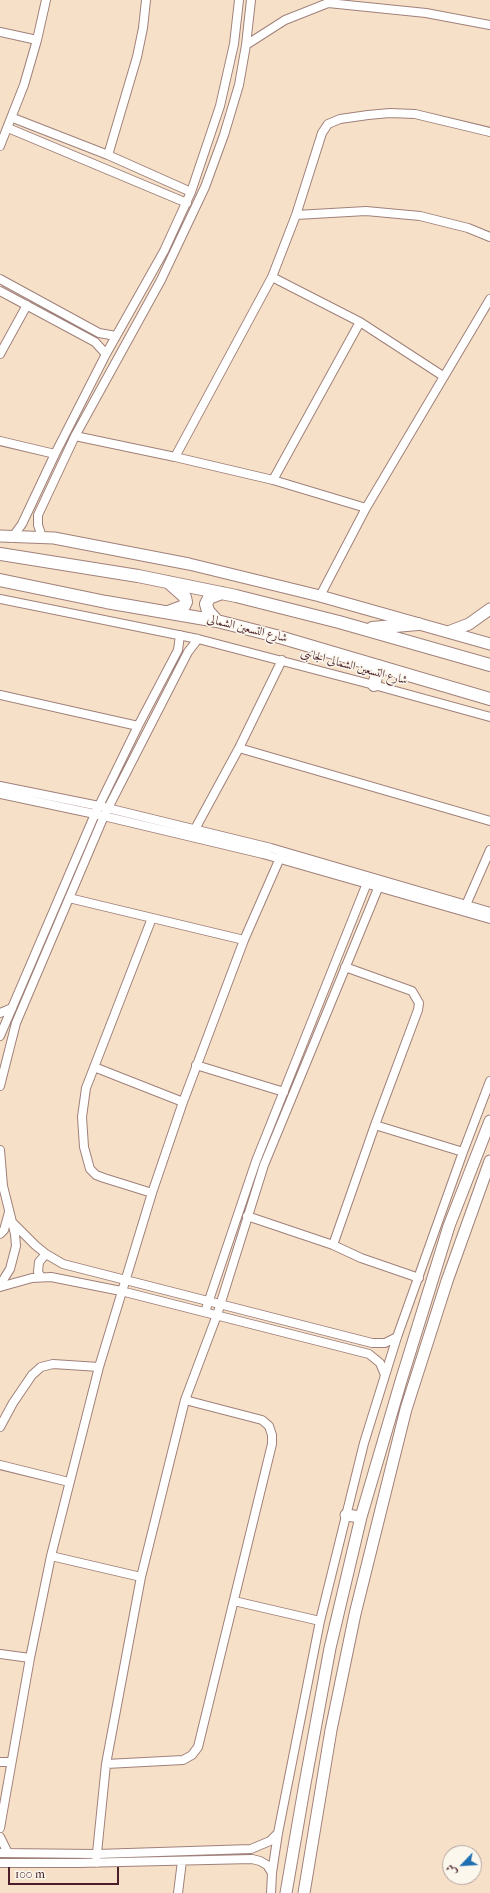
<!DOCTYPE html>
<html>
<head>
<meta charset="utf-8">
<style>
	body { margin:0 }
	#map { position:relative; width:490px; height:1893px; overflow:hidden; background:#f6e1c8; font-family:"IM FELL French Canon",Amiri,serif }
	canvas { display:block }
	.north { position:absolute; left:442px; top:1845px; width:40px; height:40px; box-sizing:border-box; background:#fbf7ec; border:1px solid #b4a19f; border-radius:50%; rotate:245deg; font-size:11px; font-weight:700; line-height:16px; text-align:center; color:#4a1f2b }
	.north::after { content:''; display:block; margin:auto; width:14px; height:18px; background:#1f6fb2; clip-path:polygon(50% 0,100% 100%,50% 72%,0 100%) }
	.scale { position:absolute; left:8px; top:1867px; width:111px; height:18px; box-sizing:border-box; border:2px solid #4a1f2b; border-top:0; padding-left:5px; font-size:12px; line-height:14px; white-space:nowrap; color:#4a1f2b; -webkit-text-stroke:3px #fbf7ec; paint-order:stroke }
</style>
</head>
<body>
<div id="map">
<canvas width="490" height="1893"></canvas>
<div class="north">ش</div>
<div class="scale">100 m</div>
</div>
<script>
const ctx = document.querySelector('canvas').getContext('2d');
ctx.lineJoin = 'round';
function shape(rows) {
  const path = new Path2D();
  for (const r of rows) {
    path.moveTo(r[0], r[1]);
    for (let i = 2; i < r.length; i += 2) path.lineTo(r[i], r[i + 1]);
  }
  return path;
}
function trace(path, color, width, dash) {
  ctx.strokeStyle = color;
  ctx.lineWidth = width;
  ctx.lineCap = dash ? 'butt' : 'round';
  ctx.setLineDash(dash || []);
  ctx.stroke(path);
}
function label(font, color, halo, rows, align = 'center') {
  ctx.font = font + ' "IM FELL French Canon",Amiri,serif';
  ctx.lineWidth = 3;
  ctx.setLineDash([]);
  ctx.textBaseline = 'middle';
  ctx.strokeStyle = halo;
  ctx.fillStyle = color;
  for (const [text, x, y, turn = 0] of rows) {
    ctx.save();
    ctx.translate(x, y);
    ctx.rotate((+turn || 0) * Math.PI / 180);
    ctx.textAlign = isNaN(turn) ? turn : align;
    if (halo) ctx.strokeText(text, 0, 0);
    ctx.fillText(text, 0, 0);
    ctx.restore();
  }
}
const street = shape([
	[0,32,37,40],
	[246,45,285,20,328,3,426,13,490,25],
	[13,118,108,155,191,192],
	[8,128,187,203],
	[0,146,24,85,37,40,46,0],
	[108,155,137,57,143,28,146,0],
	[296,215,366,211,420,216,468,228,490,237],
	[272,277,360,322,443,376],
	[0,279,99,333,116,336],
	[0,291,95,342,106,354],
	[0,354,27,305],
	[75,436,175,457,273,480,366,508],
	[0,441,55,454],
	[175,457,272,277,296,215,322,133,328,124,340,119,368,115,390,113,415,114,490,132],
	[273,480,360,322],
	[42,537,38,525,38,515,75,436,161,280,205,187,224,135,239,85,246,45,251,0],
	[12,538,22,524,55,454,106,354,164,251,191,192,220,106,234,44,239,0],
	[320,596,366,508,490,299],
	[0,599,198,639,374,685,490,717],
	[0,695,138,726],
	[239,748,490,821],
	[0,786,99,806,271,848,490,912],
	[0,794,95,814,263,854,490,919],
	[195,829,239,748,282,660],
	[69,898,244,940],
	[466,905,490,850],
	[0,1013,12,1008],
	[0,1036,95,814,138,726,178,650,180,635],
	[196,1065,284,1092],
	[94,1067,183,1102],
	[0,1086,16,1023,104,816,188,652,198,639],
	[375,1125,463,1152],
	[0,1150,3,1186,15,1234,16,1246,10,1269,0,1285],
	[152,1193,104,1178,96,1175,90,1169,84,1147,82,1117,86,1088,152,918],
	[247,1216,333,1245,361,1258,419,1278],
	[13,1223,35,1245,46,1254,63,1264,372,1343,385,1343,397,1337],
	[0,1234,4,1230,9,1212],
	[333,1245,375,1125,418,1010,419,1003,412,991,345,967],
	[41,1277,38,1272,39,1262,46,1254],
	[0,1287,32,1278,51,1277,121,1291,369,1354,380,1363,385,1375],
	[205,1312,256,1161,367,883],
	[0,1427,13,1403,32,1375,41,1367,53,1364,99,1367],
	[0,1465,69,1482],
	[51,1556,141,1577],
	[234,1601,320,1621],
	[0,1654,30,1658],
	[0,1762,11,1762],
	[106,1764,183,1760,192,1755,198,1747,272,1444,272,1435,269,1426,262,1420,185,1400],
	[0,1828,30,1658,51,1556,99,1367,152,1193,183,1102,244,940,280,858],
	[0,1837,8,1853],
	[0,1853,97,1854,251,1849,270,1841,278,1833],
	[0,1863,78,1863,252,1859,260,1861,267,1865,272,1873],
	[96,1863,106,1764,141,1577,185,1400,217,1315,264,1165,379,886],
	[178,1893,182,1861],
	[271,1893,272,1873,278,1833,320,1621,364,1443,397,1337,463,1152,490,1081]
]);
const secondary = shape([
	[0,536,54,538,189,564,320,596,490,644],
	[448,632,469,624,490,609],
	[346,1515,361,1517],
	[286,1893,304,1789,330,1648,361,1517,401,1381,449,1226,490,1121],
	[304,1893,331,1730,355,1614,406,1409,447,1281,490,1161]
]);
const primary = shape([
	[0,554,138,576,236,596,339,622,490,665],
	[0,580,106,602,217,621,276,636,490,699],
	[168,612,184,606,186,602,185,597,168,582],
	[217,621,208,611,206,604,209,598,222,593],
	[372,628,418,624],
	[374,685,379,666]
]);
const streetNames = [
	["شارع التسعين الشمالى",247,629,14],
	["شارع التسعين الشمالى الجانبى",354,667,15]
];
trace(street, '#a0807a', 10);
trace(secondary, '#a0807a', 13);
trace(primary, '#a0807a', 14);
trace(street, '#fff', 8);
trace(secondary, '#fff', 11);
trace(primary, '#fff', 12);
label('12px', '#4a1f2b', '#fbf7ec', streetNames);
</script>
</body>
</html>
